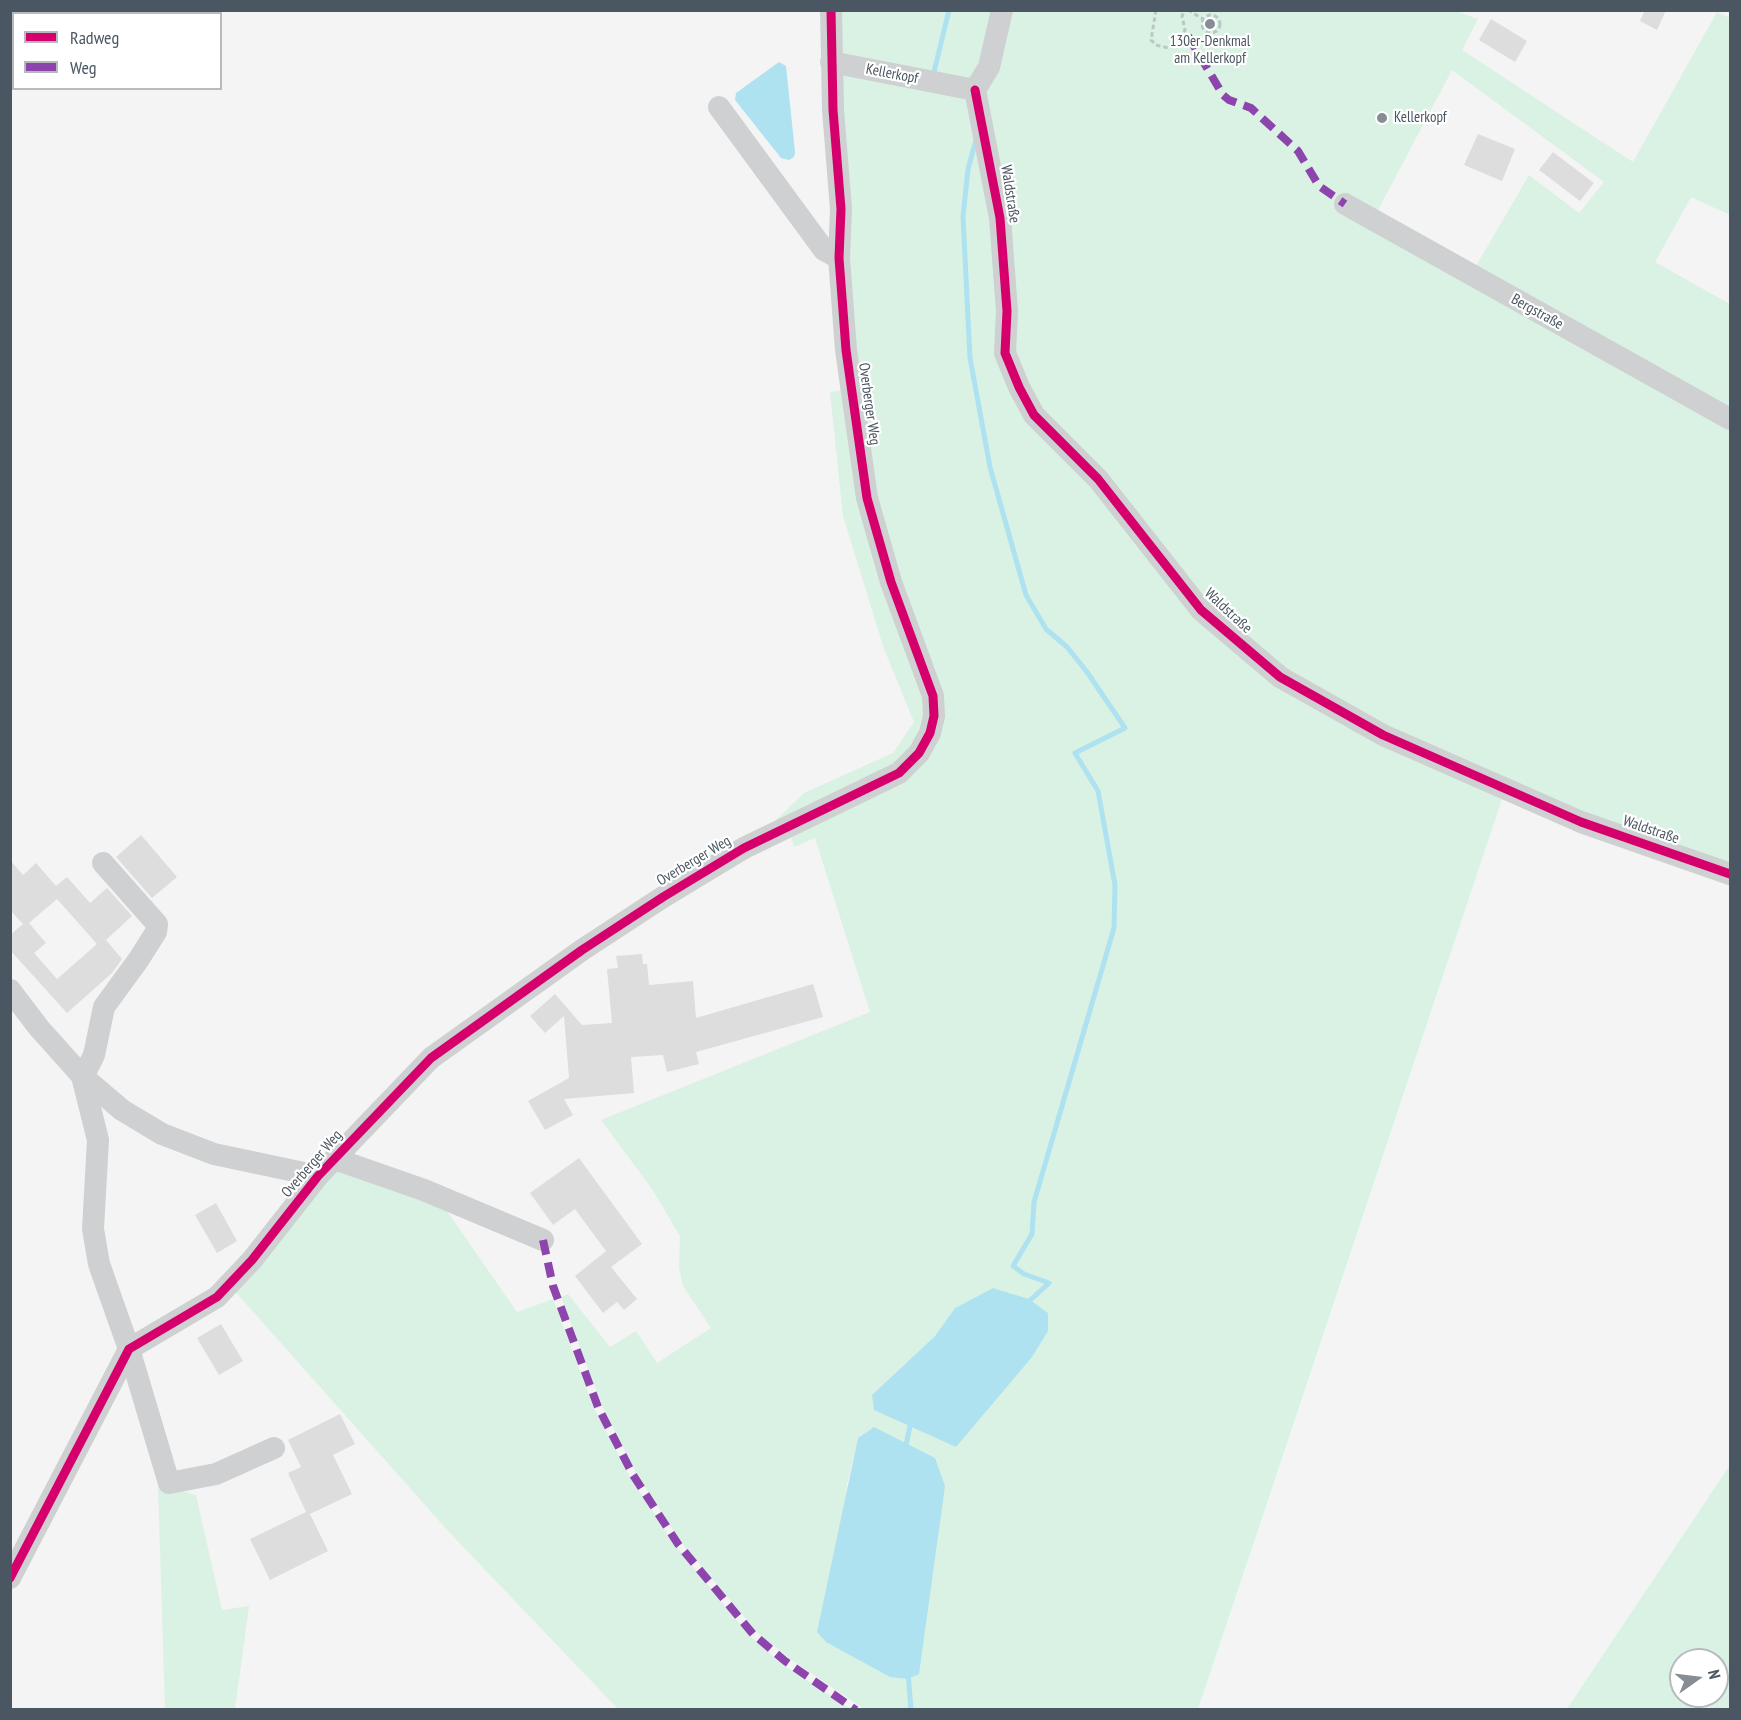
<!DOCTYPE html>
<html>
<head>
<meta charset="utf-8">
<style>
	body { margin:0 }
	#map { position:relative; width:1741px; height:1720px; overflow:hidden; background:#f4f4f4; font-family:"PT Sans Narrow",sans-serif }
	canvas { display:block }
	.frame { position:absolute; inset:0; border:12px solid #4a5661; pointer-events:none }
	.legend { position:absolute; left:12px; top:12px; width:210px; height:78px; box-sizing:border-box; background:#fff; border:2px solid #b7bbc0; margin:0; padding:8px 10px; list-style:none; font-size:18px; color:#4a5661 }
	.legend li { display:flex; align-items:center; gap:12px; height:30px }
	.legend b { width:30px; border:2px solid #b7bbc0 }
	.north { position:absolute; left:1669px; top:1648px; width:60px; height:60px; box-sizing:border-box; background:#fff; border:2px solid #b7bbc0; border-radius:50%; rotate:76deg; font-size:16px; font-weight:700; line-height:24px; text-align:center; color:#4a5661 }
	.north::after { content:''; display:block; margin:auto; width:21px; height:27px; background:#868d94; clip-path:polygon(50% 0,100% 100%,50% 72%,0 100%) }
</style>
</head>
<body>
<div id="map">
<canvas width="1741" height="1720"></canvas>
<div class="frame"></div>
<ul class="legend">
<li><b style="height:8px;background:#d6006c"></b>Radweg</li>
<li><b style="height:8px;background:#8e44ad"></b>Weg</li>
</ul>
<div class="north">N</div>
</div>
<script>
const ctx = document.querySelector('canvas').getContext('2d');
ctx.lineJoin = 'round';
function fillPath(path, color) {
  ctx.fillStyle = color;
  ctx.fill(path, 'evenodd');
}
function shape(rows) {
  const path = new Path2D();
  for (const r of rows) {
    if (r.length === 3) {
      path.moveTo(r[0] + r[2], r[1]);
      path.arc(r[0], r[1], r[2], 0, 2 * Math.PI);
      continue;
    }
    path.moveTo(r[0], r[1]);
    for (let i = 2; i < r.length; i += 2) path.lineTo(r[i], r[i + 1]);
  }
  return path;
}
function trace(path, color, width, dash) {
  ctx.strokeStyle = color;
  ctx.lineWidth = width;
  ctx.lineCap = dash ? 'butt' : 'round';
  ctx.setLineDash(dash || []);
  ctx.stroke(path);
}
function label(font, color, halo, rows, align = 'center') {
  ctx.font = font + ' "PT Sans Narrow",sans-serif';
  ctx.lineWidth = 4.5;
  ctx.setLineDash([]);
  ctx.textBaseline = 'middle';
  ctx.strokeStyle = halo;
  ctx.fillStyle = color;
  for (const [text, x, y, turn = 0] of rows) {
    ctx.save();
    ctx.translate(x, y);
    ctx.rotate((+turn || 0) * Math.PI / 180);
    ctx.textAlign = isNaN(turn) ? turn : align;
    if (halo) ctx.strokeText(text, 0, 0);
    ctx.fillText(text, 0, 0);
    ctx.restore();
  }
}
const green = shape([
	[841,11,998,11,973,86,839,56],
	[1005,11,1456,11,1478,19,1462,50,1633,162,1717,12,1730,18,1730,215,1691,197,1655,262,1730,304,1730,403,1726,413,1475,268,1529,175,1579,213,1604,182,1452,70,1376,214,1730,426,1730,863,1478,775,1282,674,1203,608,1021,386,982,112],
	[835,67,973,93,1005,312,1033,418,1280,680,1503,796,1198,1709,864,1709,789,1658,759,1634,681,1542,636,1473,601,1403,561,1297,568,1294,610,1347,636,1331,657,1363,711,1328,683,1286,679,1268,680,1236,652,1189,601,1120,870,1012,815,838,794,847,789,829,900,775,935,733,892,580,849,350],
	[993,1288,1029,1299,1048,1313,1048,1331,956,1447,872,1395,935,1336,955,1308],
	[874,1427,845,1493,858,1438],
	[845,390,931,715,896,769,787,822,775,821,804,793,893,753,914,722,884,649,843,516,830,392],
	[335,1166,442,1204,517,1312,553,1299,593,1406,630,1477,675,1545,749,1635,779,1662,851,1709,618,1709,449,1532,232,1288],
	[1730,1465,1730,1709,1567,1709,1613,1640],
	[1681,1660,1717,1660,1717,1696,1681,1696],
	[158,1485,196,1495,222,1610,249,1606,235,1709,165,1709]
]);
const water = shape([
	[779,62,786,66,795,152,794,157,789,160,781,158,735,100,736,93],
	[993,1288,1029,1299,1048,1313,1048,1331,1032,1357,956,1447,874,1410,872,1395,935,1336,955,1308],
	[874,1427,935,1458,945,1486,919,1674,908,1679,890,1677,826,1642,817,1632,858,1438]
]);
const stream = shape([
	[934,72,949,10],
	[976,140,968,169,963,217,970,358,990,467,1026,595,1046,629,1067,647,1087,672,1125,728,1075,753,1098,791,1115,885,1114,928,1034,1202,1032,1234,1013,1266,1024,1274,1049,1283,1026,1304],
	[905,1450,911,1421],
	[908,1672,911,1710]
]);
const building = shape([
	[1645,10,1666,10,1657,30,1640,21],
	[1491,19,1527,41,1515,62,1479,40],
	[1478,134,1515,149,1502,181,1464,165],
	[1553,152,1594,183,1580,201,1539,170],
	[141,835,177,877,152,898,116,857],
	[10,860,23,875,36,863,56,886,67,877,90,903,107,888,132,916,106,940,122,959,112,973,67,1013,10,950,10,935,23,924,10,910],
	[57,899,97,944,57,979,34,953,46,943,29,923],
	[642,954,643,964,647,964,649,985,693,981,696,1018,813,984,823,1017,696,1052,699,1064,667,1072,663,1055,631,1057,634,1093,564,1099,573,1115,545,1130,528,1101,569,1078,564,1016,545,1033,530,1016,555,994,582,1025,612,1023,607,969,618,968,616,956],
	[579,1158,642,1244,611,1267,637,1299,624,1310,617,1302,603,1313,575,1276,606,1251,575,1209,553,1225,530,1193],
	[216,1203,237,1241,217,1253,195,1215],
	[221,1324,243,1361,219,1375,197,1338],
	[340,1414,355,1444,333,1455,352,1494,310,1514,328,1551,270,1580,250,1539,306,1512,288,1473,301,1467,288,1440]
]);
const path = shape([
	[1156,10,1151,40,1156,45,1168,48,1179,45,1185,30,1182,16,1185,10],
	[1188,10,1203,19],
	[1211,24,9]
]);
const minor = shape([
	[30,14,31,10],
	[10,60,14,54],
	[831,62,975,90,989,67,1002,10],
	[975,90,1000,218,1007,311,1005,353,1019,387,1034,415,1098,479,1201,610,1280,677,1383,735,1581,822,1730,874],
	[719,107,824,250,839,258],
	[1345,204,1730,419],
	[10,990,39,1028,82,1076,98,1140,93,1229,99,1264,129,1349,169,1483,216,1474,274,1448],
	[82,1076,122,1110,162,1134,214,1154,318,1176],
	[83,1077,94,1055,104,1007,139,959,156,932,157,924,103,863],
	[335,1159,424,1190,543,1240],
	[10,1578,129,1349,217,1297,252,1260,318,1176,431,1058,582,950,663,897,744,848,899,773,919,753,930,733,934,716,933,696,891,582,867,498,846,350,839,258,841,209,833,110,831,10]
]);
const quiet = shape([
	[1188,36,1223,95,1229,100,1251,108,1298,151,1319,186,1345,204],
	[543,1240,553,1286,598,1407,633,1475,678,1544,753,1634,785,1661,856,1710]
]);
const cycleway = shape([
	[975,90,1000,218,1007,311,1005,353,1019,387,1034,415,1098,479,1201,610,1280,677,1383,735,1581,822,1730,874],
	[10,1578,129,1349,217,1297,252,1260,318,1176,431,1058,582,950,663,897,744,848,899,773,919,753,930,733,934,716,933,696,891,582,867,498,846,350,839,258,841,209,833,110,831,10]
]);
const markers = [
	[1210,24,6,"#868d94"],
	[1382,118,6,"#868d94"]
];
const poiNames = [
	["130er-Denkmal",1210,42],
	["am Kellerkopf",1210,59],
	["Kellerkopf",1394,118,"left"]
];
const streetNames = [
	["Kellerkopf",892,74,11],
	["Waldstraße",1010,194,81],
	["Bergstraße",1537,312,29],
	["Overberger Weg",869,404,82],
	["Waldstraße",1228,611,43],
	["Waldstraße",1651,830,19],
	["Overberger Weg",694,861,-31],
	["Overberger Weg",312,1164,-49]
];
fillPath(green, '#d9f2e3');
fillPath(water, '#aee2f0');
trace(stream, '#aee2f0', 5);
fillPath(building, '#ddddde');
trace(path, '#bcc7c4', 3, [4.5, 3]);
trace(minor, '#ced0d2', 22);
trace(quiet, '#8e44ad', 8, [15, 8]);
trace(cycleway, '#d6006c', 9);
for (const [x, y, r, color] of markers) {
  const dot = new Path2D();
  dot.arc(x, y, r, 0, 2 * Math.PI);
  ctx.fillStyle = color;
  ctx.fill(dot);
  trace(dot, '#fff', 2);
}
label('15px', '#4a5661', '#fff', poiNames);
label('15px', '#4a5661', '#fff', streetNames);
</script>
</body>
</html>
